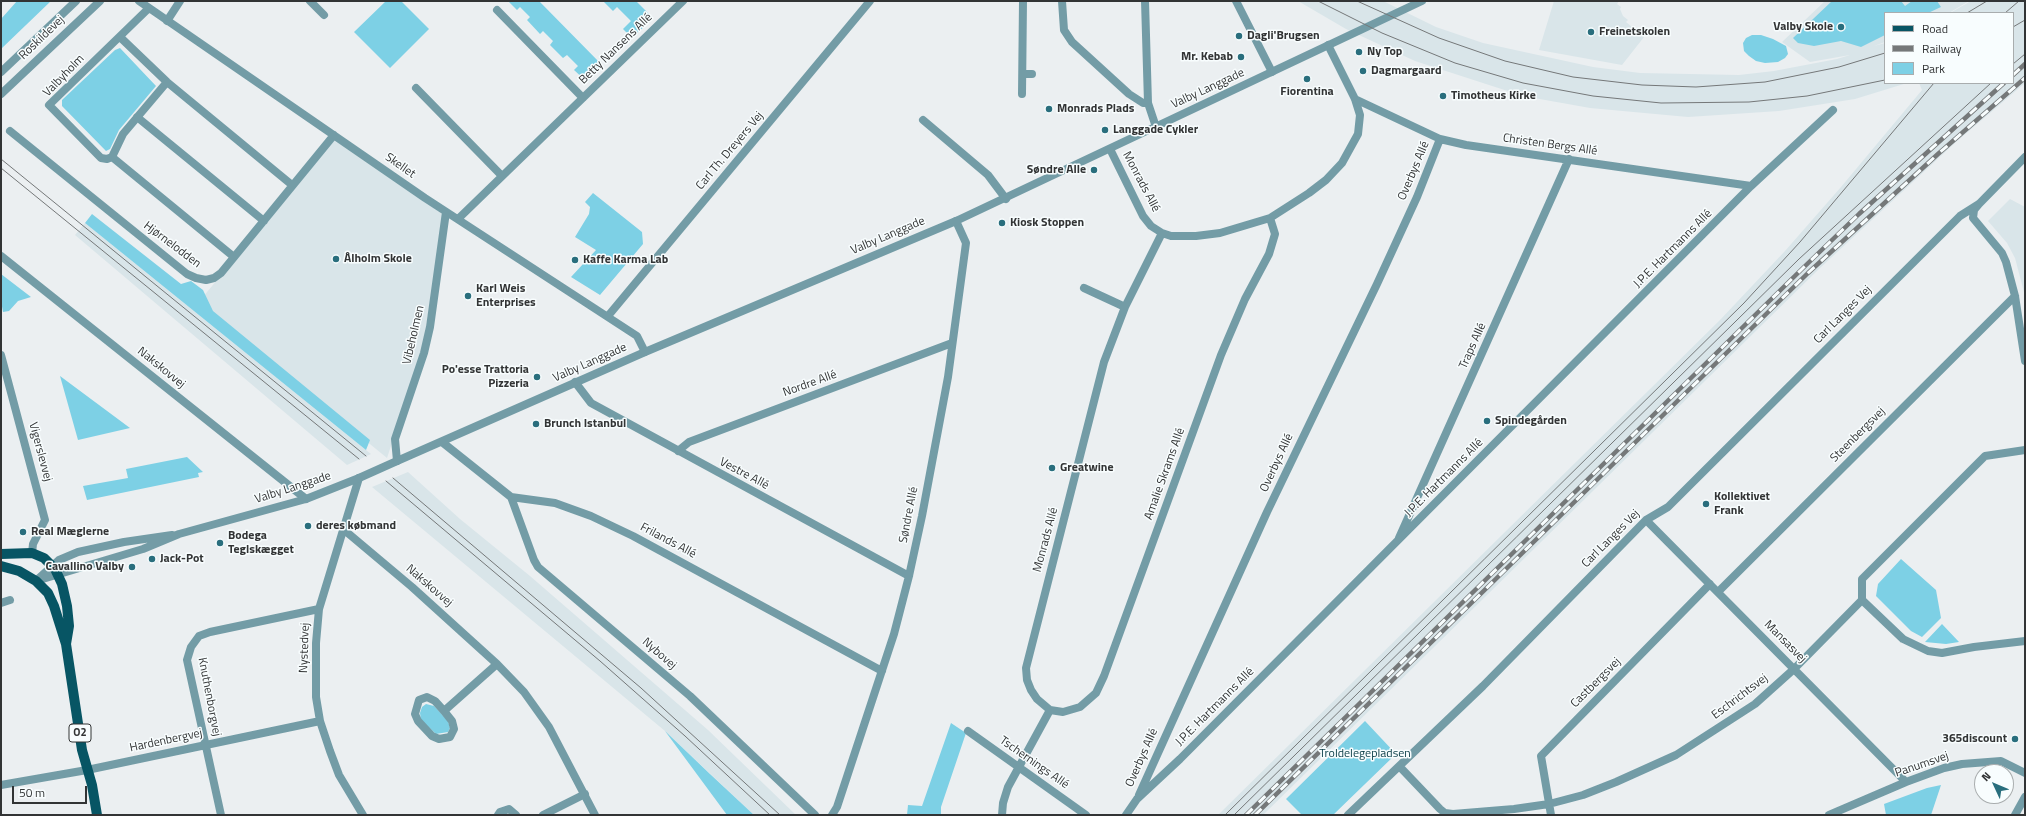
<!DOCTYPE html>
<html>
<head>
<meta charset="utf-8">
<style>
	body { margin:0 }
	#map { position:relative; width:2026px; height:816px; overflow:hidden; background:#ebeff1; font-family:"Titillium Web",sans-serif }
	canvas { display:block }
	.frame { position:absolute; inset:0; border:2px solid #323435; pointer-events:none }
	.legend { position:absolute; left:1884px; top:12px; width:130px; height:72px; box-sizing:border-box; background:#f8fdfe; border:1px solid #a9adae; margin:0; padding:5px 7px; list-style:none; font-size:12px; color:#323435 }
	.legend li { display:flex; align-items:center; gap:8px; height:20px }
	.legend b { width:20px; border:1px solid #a9adae }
	.north { position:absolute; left:1974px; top:764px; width:40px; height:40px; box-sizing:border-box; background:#f8fdfe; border:1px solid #a9adae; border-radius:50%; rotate:314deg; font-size:11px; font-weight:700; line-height:16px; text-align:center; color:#323435 }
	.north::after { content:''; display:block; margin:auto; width:14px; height:18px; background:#296e7d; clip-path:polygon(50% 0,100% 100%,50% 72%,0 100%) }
	.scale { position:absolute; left:12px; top:786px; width:75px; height:18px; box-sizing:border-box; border:2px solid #323435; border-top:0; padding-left:5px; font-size:12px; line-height:14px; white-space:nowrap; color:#323435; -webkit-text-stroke:3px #f8fdfe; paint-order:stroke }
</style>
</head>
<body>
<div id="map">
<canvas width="2026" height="816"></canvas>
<div class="frame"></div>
<ul class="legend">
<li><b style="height:5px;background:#075564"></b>Road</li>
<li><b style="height:5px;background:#757879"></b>Railway</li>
<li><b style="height:11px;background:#7dd0e5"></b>Park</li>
</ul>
<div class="north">N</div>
<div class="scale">50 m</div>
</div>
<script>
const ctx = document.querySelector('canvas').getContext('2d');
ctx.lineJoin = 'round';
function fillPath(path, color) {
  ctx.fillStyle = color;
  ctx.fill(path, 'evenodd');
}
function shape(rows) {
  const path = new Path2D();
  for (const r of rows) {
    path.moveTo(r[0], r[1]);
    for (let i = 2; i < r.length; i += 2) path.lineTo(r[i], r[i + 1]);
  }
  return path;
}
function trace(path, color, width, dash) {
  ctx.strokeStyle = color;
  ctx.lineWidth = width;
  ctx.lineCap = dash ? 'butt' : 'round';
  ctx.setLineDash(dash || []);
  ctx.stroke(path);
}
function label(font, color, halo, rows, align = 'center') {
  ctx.font = font + ' "Titillium Web",sans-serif';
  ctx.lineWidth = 3;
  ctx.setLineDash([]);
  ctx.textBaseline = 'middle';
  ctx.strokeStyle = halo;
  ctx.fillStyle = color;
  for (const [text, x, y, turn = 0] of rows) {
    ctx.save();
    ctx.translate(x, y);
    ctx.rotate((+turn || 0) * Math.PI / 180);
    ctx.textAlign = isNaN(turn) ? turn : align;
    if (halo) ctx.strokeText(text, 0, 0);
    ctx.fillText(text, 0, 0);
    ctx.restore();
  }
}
const built = shape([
	[1298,1,1383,1,1436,27,1483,43,1593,67,1640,73,1739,75,1774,71,1837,59,1850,55,1810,62,1782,42,1825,1,1969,1,1949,13,1885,13,1885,42,1874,46,1885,43,1885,83,1907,83,1855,99,1779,111,1688,117,1590,108,1523,96,1415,61,1346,29],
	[1554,1,1619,1,1617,4,1621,7,1620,9,1623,16,1628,20,1626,22,1644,37,1622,65,1539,50],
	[1971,1,2025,1,2025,83,1956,142,1820,268,1263,815,1218,815,1720,320,1785,251,1841,187,1922,90,1919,83,2013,83,2013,13,1950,13],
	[334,138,444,215,422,352,387,458,198,303],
	[2010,199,2025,207,2025,296,2015,258,2007,243,1988,221],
	[85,223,366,450,371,454,347,465,75,235],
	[408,472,460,519,530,576,708,730,796,815,754,815,665,731,372,487]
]);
const green = shape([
	[17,1,51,1,1,49,1,19],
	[386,1,401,1,429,29,390,68,354,32],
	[508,1,539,1,603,66,587,82,574,70,578,66,567,55,563,58,550,45,553,41,543,31,540,34,527,20,530,17,520,7,517,10],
	[603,1,636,1,653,18,632,38,623,29,631,21,617,7,613,11],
	[1832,1,1901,1,1905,6,1912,1,1937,1,1941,7,1928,13,1885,13,1885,35,1861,47,1841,41,1814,46,1798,43,1793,38],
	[1752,35,1761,35,1773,39,1786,46,1788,54,1785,58,1778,62,1765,63,1756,61,1749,56,1744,51,1743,43,1746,38],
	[120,48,156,86,119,130,110,149,106,151,62,106,62,100,115,50],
	[593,193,642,232,643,244,600,295,571,277,596,250,575,237,589,214,590,207,585,202],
	[92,214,181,284,191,281,203,290,213,311,370,440,366,450,85,223],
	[1,274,31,297,18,301,9,311,3,312,1,301],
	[60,376,130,428,78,440],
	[187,457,203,472,198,473,199,477,87,500,83,486,128,478,126,469],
	[1901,559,1936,590,1941,618,1922,637,1911,631,1876,596,1878,584],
	[1942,624,1959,642,1946,644,1925,642],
	[426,704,434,706,448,721,450,728,448,732,436,734,421,720,420,713,422,707],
	[1365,721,1396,754,1333,815,1302,815,1286,799],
	[951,723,966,733,941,807,941,815,907,815,908,805,922,806],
	[665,731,710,774,754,815,727,815],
	[1941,785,1931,815,1886,815,1884,804,1927,788]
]);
const minor = shape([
	[139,1,425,198,637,336,645,352],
	[310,1,324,15],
	[1062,1,1064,30,1072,42,1129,94,1143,103,1148,103],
	[1145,1,1148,103,1156,127],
	[1236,1,1272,72],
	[149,8,49,105,101,158,107,159,112,157,234,257],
	[497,10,583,98],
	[167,21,180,1],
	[120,37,167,82,292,185],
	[1023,74,1032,74],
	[416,88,502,176],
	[1022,94,1023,1],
	[1355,99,1440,139,1466,145,1751,186],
	[137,117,264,221],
	[923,120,988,175,1006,199],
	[10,131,187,274,196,278,206,280,214,278,221,273,334,135],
	[112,157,123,134,167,82],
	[1979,204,1974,210,1973,218,2002,253,2006,262,2015,296,2025,361],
	[458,219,683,1],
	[1162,233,1171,236,1196,236,1220,233,1270,218,1309,193,1326,180,1342,163,1358,134,1360,115,1355,99,1328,45],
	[1,256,306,499],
	[1084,288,1125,307],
	[608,316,870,1],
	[1,355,45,520,33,544,32,553],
	[575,382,591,403,909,576],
	[442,442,511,497,555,503,591,516,633,536,882,671],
	[678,451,689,442,952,343],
	[397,461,395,439,424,353,430,327,446,212],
	[359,478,319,609,316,643,316,697,320,721,330,751,339,775,363,815],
	[511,497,534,560,538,567,690,696,815,815],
	[1646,520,1906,782],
	[343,529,412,587,497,664,524,692,549,727,595,815],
	[1399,538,1569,159],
	[1718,592,2015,296],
	[1862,600,1903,639,1928,651,1942,653,1974,647,2025,641],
	[1,603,10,600],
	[1050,710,1063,712,1080,707,1096,693,1104,676,1221,355,1245,299,1269,254,1275,234,1270,218],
	[444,711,435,701,427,697,419,700,415,714,418,721,432,736,439,739,450,737,454,729,452,721,444,711,497,664],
	[968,731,1086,815],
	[1400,767,1440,809,1445,813,1453,814,1514,809,1549,804,1583,795,1616,782,1676,755,1755,704,1794,669,1862,600,1862,579,1985,456,2025,450],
	[1,785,87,770,320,721],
	[1139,795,1267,512,1377,284,1417,197,1440,139],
	[221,815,187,660,191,647,199,636,210,632,319,609],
	[498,815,500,812,509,809,516,815],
	[543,815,585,794],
	[832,815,837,807,894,634,909,576,922,516,948,377,966,243,956,221],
	[1002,815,1003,803,1008,787,1050,710,1037,699,1031,690,1027,680,1026,668,1104,362,1125,307,1162,233,1151,226,1143,216,1110,149],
	[1126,815,1137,799,1180,759,1751,186,1833,110],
	[1348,815,1483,686,1646,520,1668,507,1960,216,1979,204,2025,157],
	[1551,815,1541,756,1710,584],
	[1829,815,1906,782,1944,768,1962,764,2001,761,2025,773]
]);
const tertiary = shape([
	[1,72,76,1],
	[1,94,100,1],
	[397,461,645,352,956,221,1422,1],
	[38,579,59,560,78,552,124,542,172,535],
	[36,581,143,549,179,534,306,499,359,478],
	[2015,815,2025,797]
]);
const primary = shape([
	[1,554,32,553,44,558,55,569,62,584,67,606,69,626,66,644],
	[1,566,19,571,36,581,48,593,54,606,66,644,82,750,92,785,97,815]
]);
const tram = shape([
	[1318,1,1382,33,1455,63,1523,83,1593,96,1661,103,1749,102,1807,96,1885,80],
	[1357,1,1439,38,1505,61,1573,77,1642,85,1696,87,1765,82,1839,67,1885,53],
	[1967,13,1987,1],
	[2005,13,2019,1],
	[2013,27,2025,20],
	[2013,64,2025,54],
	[1,159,366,456],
	[1,168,359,459],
	[393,478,641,688,780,815],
	[386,481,600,661,685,736,770,815],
	[1225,815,1744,303,1800,242,1934,83],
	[1234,815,1799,259,1991,83]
]);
const rail = shape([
	[2013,75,2025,64],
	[1246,815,1803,268,1859,214,2004,83],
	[1255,815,1808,273,1938,154,2025,78]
]);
const tertiaryBridge = shape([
	[359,478,397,461]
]);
const markers = [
	[1841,27,4,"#296e7d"],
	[1591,32,4,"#296e7d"],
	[1239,36,4,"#296e7d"],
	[1359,52,4,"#296e7d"],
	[1241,57,4,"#296e7d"],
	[1363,71,4,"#296e7d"],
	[1307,79,4,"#296e7d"],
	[1443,96,4,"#296e7d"],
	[1049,109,4,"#296e7d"],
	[1105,130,4,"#296e7d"],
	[1094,170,4,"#296e7d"],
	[1002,223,4,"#296e7d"],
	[336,259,4,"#296e7d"],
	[575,260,4,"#296e7d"],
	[468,296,4,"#296e7d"],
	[537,377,4,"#296e7d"],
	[1487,421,4,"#296e7d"],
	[536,424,4,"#296e7d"],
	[1052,468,4,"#296e7d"],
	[1706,504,4,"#296e7d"],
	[308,526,4,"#296e7d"],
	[23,532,4,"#296e7d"],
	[220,543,4,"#296e7d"],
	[152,559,4,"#296e7d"],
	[132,567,4,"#296e7d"],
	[2015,739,4,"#296e7d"]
];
const shields = [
	[80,733,22]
];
const shieldNames = [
	["O2",80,733]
];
const poiNames = [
	["Valby Skole",1833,27,"right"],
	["Freinetskolen",1599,32],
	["Dagli'Brugsen",1247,36],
	["Ny Top",1367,52],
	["Mr. Kebab",1233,57,"right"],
	["Dagmargaard",1371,71],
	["Fiorentina",1307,92,"center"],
	["Timotheus Kirke",1451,96],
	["Monrads Plads",1057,109],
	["Langgade Cykler",1113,130],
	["Søndre Alle",1086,170,"right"],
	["Kiosk Stoppen",1010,223],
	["Ålholm Skole",344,259],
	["Kaffe Karma Lab",583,260],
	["Karl Weis",476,289],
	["Enterprises",476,303],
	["Po'esse Trattoria",529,370,"right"],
	["Pizzeria",529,384,"right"],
	["Spindegården",1495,421],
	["Brunch Istanbul",544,424],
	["Greatwine",1060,468],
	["Kollektivet",1714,497],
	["Frank",1714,511],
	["deres købmand",316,526],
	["Real Mæglerne",31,532],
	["Bodega",228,536],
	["Teglskægget",228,550],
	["Jack-Pot",160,559],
	["Cavallino Valby",124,567,"right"],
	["365discount",2007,739,"right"]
];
const streetNames = [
	["Roskildevej",42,38,-44],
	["Betty Nansens Allé",616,49,-44],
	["Valbyholm",64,76,-46],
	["Valby Langgade",1208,89,-25],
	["Christen Bergs Allé",1550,145,8],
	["Carl Th. Dreyers Vej",730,151,-50],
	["Skellet",400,166,35],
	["Overbys Allé",1414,171,-67],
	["Monrads Allé",1141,182,62],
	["Valby Langgade",888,236,-23],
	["Hjørnelodden",172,245,37],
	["J.P.E. Hartmanns Allé",1673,249,-45],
	["Carl Langes Vej",1843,315,-45],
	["Vibeholmen",414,335,-77],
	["Traps Allé",1473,346,-66],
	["Valby Langgade",590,363,-24],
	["Nakskovvej",161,368,39],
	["Nordre Allé",810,384,-20],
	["Steenbergsvej",1858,435,-45],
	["Vigerslevvej",40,452,75],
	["Overbys Allé",1277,463,-65],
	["Vestre Allé",744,474,28],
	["Amalie Skrams Allé",1165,474,-70],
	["J.P.E. Hartmanns Allé",1444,478,-45],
	["Valby Langgade",293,488,-18],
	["Søndre Allé",909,515,-79],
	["Carl Langes Vej",1611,539,-45],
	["Monrads Allé",1046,540,-75],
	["Frilands Allé",668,541,28],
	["Nakskovvej",429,586,41],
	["Mansasvej",1785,642,45],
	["Nystedvej",305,648,-88],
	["Nybovej",659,654,41],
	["Castbergsvej",1596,683,-45],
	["Knuthenborgvej",209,697,79],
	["Eschrichtsvej",1740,697,-37],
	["J.P.E. Hartmanns Allé",1215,707,-45],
	["Hardenbergvej",166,741,-12],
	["Overbys Allé",1142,758,-66],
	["Tschernings Allé",1034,763,35],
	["Panumsvej",1922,765,-19]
];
const parkNames = [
	["Troldelegepladsen",1365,754]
];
fillPath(built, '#d9e5e9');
fillPath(green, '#7dd0e5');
trace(minor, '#739ca6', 8);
trace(tertiary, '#739ca6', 8);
trace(primary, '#075564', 10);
trace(tram, '#757879', 1);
trace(rail, '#757879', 4.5);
trace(rail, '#f8fdfe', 3, [9]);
trace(tertiaryBridge, '#739ca6', 8);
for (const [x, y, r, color] of markers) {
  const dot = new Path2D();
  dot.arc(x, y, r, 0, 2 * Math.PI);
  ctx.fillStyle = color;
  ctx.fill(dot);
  trace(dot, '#f8fdfe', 1.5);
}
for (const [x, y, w] of shields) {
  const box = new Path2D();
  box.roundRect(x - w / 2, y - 9, w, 18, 3);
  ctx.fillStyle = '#f8fdfe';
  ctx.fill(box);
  trace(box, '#323435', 1);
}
label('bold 11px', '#323435', null, shieldNames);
label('bold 12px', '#323435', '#f8fdfe', poiNames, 'left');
label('12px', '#323435', '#f8fdfe', streetNames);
label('12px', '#073b45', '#f8fdfe', parkNames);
</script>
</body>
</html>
